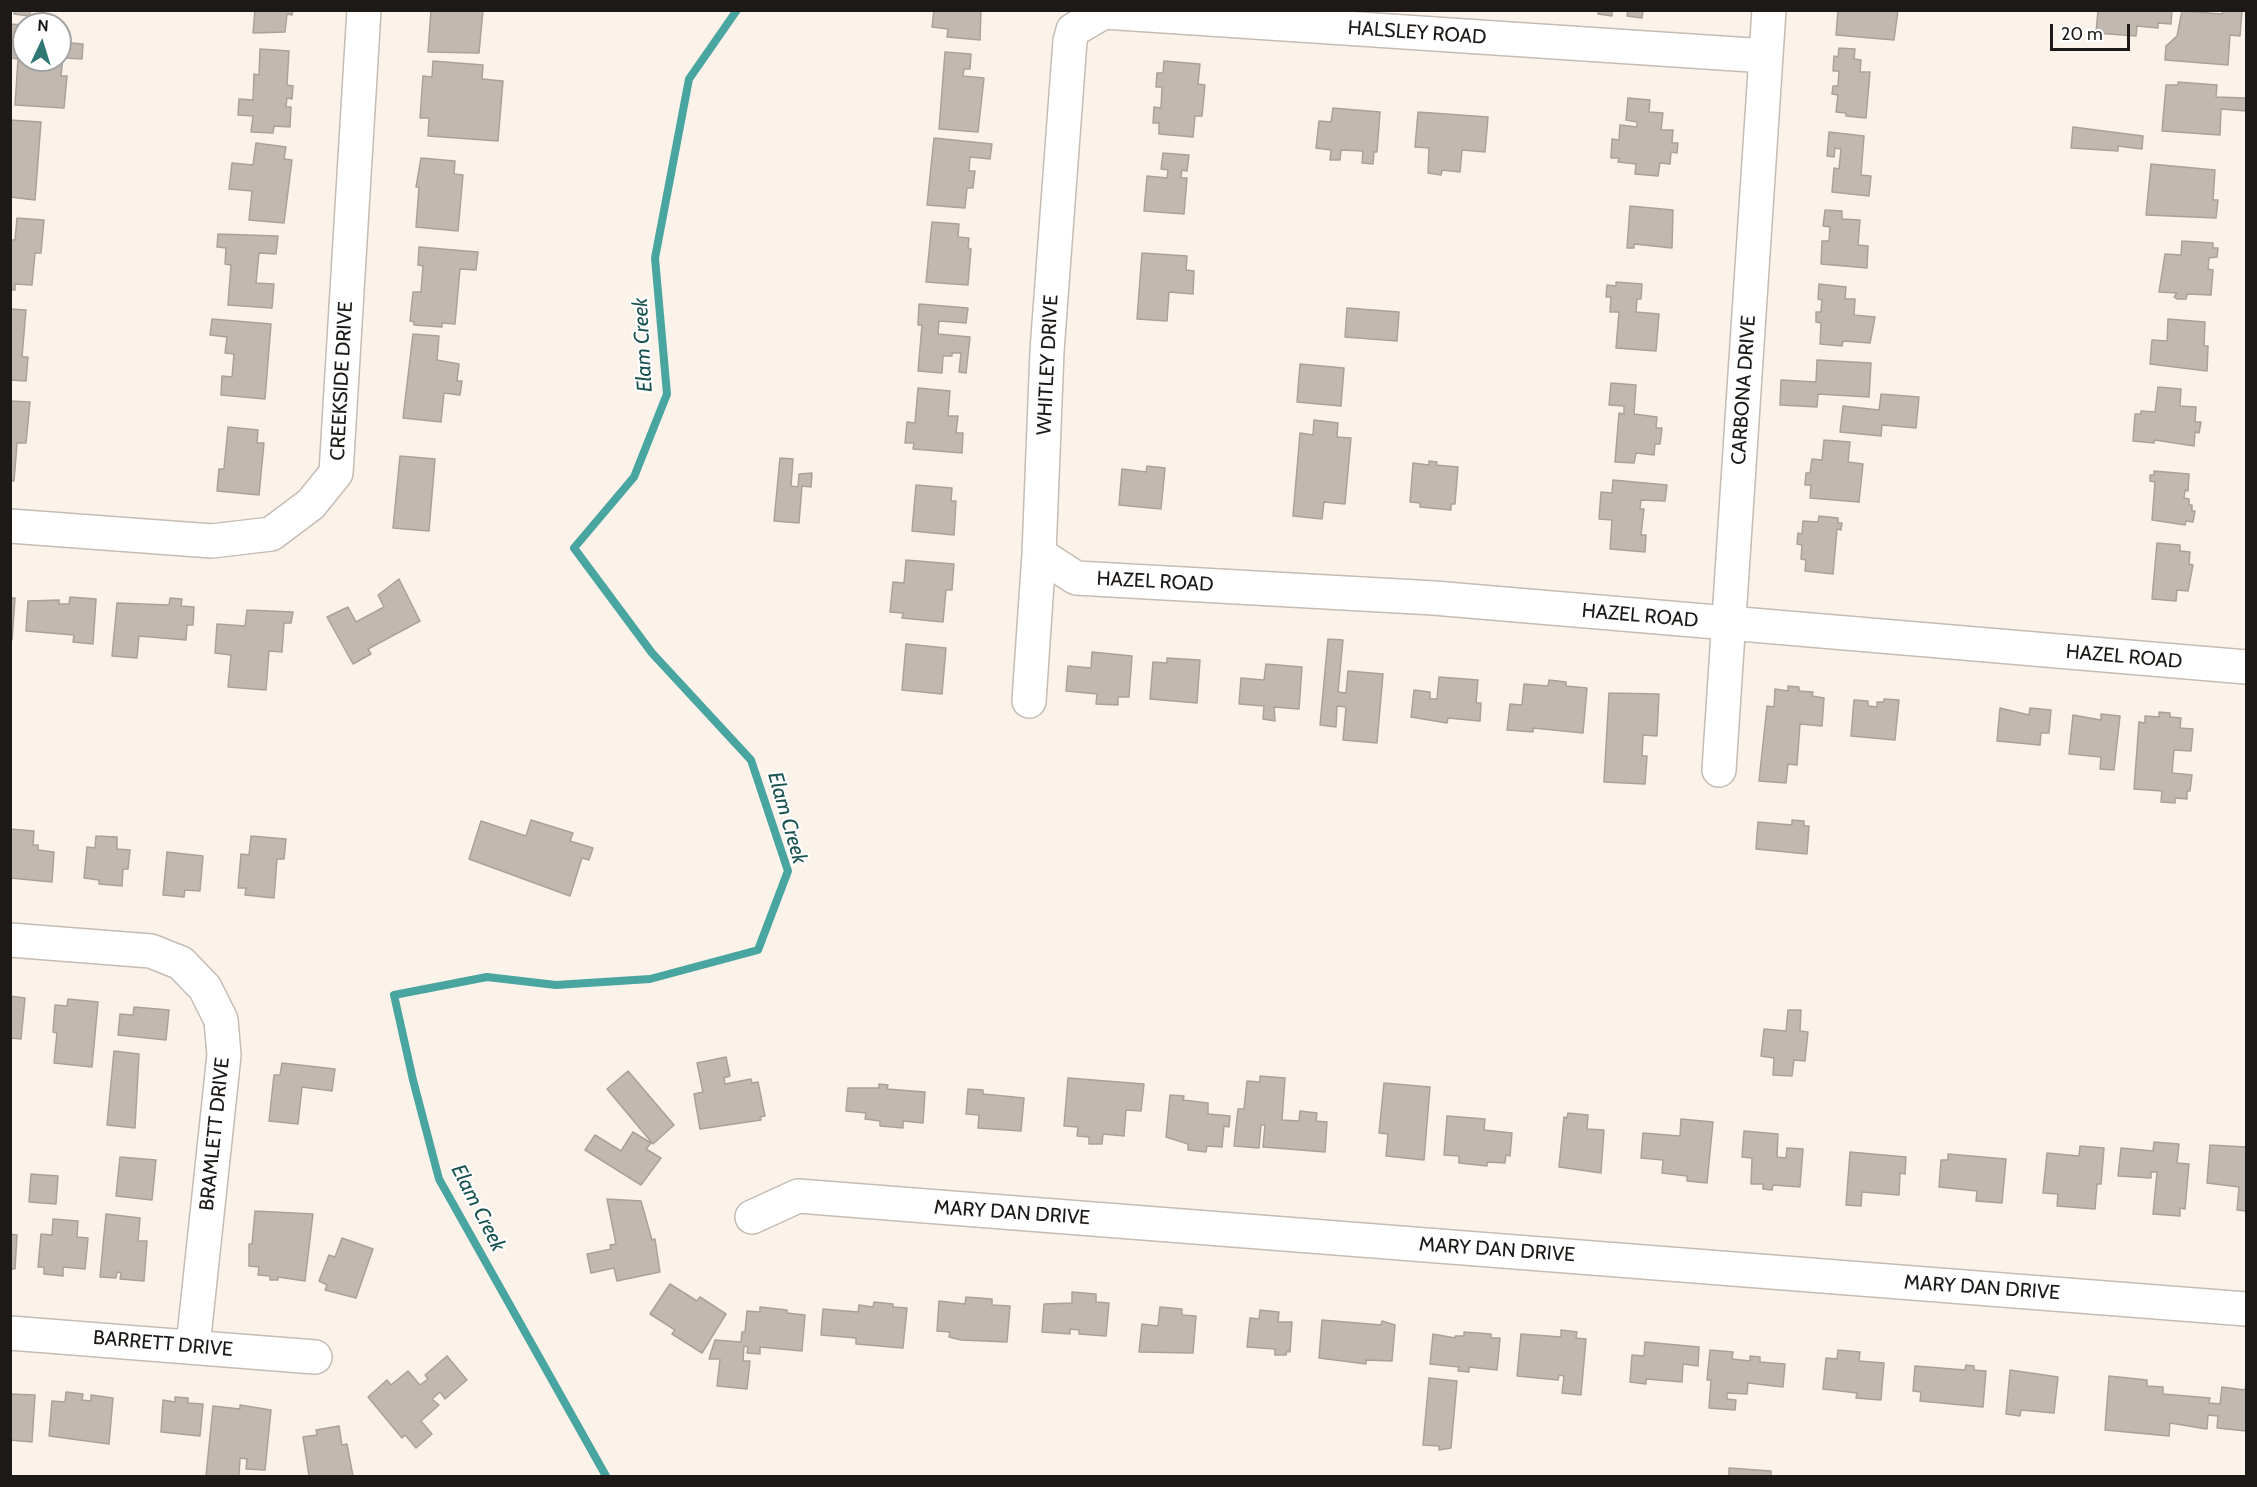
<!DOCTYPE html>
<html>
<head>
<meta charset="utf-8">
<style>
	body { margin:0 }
	#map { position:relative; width:2257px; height:1487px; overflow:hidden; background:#fbf2ea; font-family:Cabin,sans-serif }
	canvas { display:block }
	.frame { position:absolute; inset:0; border:12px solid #1c1916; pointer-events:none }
	.north { position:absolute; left:12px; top:12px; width:60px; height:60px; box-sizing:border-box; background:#fff; border:2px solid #a4a3a2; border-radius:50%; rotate:4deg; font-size:16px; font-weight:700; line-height:24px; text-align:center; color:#1c1916 }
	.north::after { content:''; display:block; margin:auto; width:21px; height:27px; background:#2e7773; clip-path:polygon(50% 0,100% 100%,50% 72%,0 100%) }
	.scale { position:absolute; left:2050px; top:24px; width:80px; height:27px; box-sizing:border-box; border:3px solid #1c1916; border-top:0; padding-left:8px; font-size:18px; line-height:21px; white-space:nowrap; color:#1c1916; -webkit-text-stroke:4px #fff; paint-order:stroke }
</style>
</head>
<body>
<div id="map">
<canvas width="2257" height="1487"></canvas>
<div class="frame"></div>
<div class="north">N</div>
<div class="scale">20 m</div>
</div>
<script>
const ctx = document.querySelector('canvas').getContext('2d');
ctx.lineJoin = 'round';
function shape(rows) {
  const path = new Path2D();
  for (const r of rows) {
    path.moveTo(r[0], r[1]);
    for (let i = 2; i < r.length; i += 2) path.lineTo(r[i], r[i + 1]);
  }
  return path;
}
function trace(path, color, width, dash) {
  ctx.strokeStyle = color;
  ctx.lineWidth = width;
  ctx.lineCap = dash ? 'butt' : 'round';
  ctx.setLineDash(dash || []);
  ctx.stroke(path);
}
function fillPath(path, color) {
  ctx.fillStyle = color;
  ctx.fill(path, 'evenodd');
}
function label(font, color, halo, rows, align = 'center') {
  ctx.font = font + ' Cabin,sans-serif';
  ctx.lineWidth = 4.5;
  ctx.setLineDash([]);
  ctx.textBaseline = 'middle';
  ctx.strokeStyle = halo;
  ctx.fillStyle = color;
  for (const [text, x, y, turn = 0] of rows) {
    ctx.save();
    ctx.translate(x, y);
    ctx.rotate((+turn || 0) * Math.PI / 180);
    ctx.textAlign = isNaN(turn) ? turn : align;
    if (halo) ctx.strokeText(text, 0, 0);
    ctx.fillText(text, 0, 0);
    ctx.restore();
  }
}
const stream = shape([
	[606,1476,439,1179,413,1080,394,995,487,977,556,985,650,979,758,950,788,871,751,760,652,653,574,548,634,477,667,394,655,258,689,79,737,10]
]);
const building = shape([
	[15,10,30,10,30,16,14,14,15,10],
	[255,10,293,10,292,15,287,14,285,32,253,33,255,10],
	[431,10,483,10,479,53,428,52,431,10],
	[934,10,981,10,980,40,947,37,948,29,932,27,934,10],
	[1598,10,1612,10,1612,16,1598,14,1598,10],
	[1628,10,1643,10,1642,18,1627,16,1628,10],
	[1838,10,1898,10,1894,40,1836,35,1838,10],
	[2098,10,2172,10,2171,24,2158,23,2158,28,2137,26,2136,36,2096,33,2098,10],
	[2223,10,2242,11,2240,36,2230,35,2228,65,2165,60,2166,46,2177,36,2182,11,2222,14,2223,10],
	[10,24,24,25,24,60,60,60,60,42,83,44,82,59,63,58,61,76,67,76,64,108,15,105,18,59,10,58,10,24],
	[1839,48,1855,49,1854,59,1861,60,1860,72,1870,72,1866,118,1846,116,1846,113,1836,112,1838,95,1832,94,1833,86,1838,86,1839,71,1833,71,1834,56,1838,57,1839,48],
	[260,49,289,51,287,85,293,86,292,99,287,98,286,107,291,107,290,127,274,126,273,133,251,132,253,116,238,115,239,99,253,100,254,74,259,75,260,49],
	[945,52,971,54,970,69,964,69,963,76,984,78,978,132,939,129,945,52],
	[433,61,483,65,482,79,503,81,498,141,428,136,429,118,420,118,423,76,432,77,433,61],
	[1164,61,1200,64,1198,84,1205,85,1202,116,1195,116,1193,137,1159,134,1159,123,1153,123,1154,107,1161,108,1162,87,1156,87,1157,73,1163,73,1164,61],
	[2178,82,2217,85,2216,97,2246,98,2246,111,2221,109,2220,135,2162,131,2166,85,2178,85,2178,82],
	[1628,98,1650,100,1649,112,1663,113,1661,130,1673,130,1672,143,1678,143,1677,153,1671,152,1670,164,1660,163,1658,176,1635,174,1636,164,1618,162,1619,158,1611,158,1612,139,1619,140,1620,125,1637,127,1637,122,1626,120,1628,98],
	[1333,108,1380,112,1377,152,1374,152,1373,164,1362,163,1363,151,1341,150,1340,160,1330,160,1331,150,1316,148,1319,121,1331,122,1333,108],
	[1418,112,1488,117,1485,152,1462,150,1460,172,1442,170,1441,175,1428,173,1429,148,1415,147,1418,112],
	[10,120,41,122,35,200,10,197,10,120],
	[2073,127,2143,136,2142,149,2118,146,2118,151,2071,148,2073,127],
	[1829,132,1864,136,1861,175,1871,176,1869,196,1832,192,1834,168,1839,169,1841,149,1835,148,1834,157,1827,156,1829,132],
	[934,138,992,144,990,159,970,157,969,171,975,171,973,188,967,188,965,208,927,205,934,138],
	[256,143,286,147,284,159,292,160,284,223,249,220,252,191,229,189,232,163,253,165,256,143],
	[1163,153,1189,155,1187,171,1182,170,1181,178,1187,178,1184,214,1144,211,1147,176,1167,178,1168,170,1161,169,1163,153],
	[421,158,455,161,454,174,463,175,458,231,416,227,419,187,416,187,421,158],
	[2151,164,2215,170,2213,200,2218,200,2216,218,2146,215,2151,164],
	[1630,206,1673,210,1672,248,1634,244,1634,248,1627,248,1630,206],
	[1825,210,1842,211,1842,219,1860,220,1858,245,1868,246,1867,268,1821,264,1822,241,1829,241,1830,227,1823,226,1825,210],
	[17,218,44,220,41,253,35,253,32,285,15,284,15,290,10,290,10,240,15,240,17,218],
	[932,222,959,224,958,237,969,238,968,248,971,249,968,285,926,282,932,222],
	[218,234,278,236,276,254,259,253,256,283,274,284,272,308,228,305,231,265,225,264,226,248,217,247,218,234],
	[2182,241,2213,243,2213,248,2218,248,2217,257,2209,258,2208,269,2213,270,2211,295,2187,294,2186,299,2177,299,2174,297,2177,293,2159,292,2165,254,2181,255,2182,241],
	[419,247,478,252,476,270,460,269,455,324,442,323,442,327,414,325,414,322,410,321,413,292,421,292,423,266,418,265,419,247],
	[1142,253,1187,256,1186,270,1194,271,1193,294,1169,292,1167,321,1137,319,1142,253],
	[1616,282,1642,284,1641,299,1637,299,1636,312,1659,314,1656,351,1616,348,1619,312,1610,312,1611,297,1606,297,1607,285,1616,286,1616,282],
	[1819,284,1846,287,1845,299,1855,299,1854,315,1875,317,1870,343,1843,341,1842,346,1820,344,1821,323,1816,322,1816,312,1821,312,1822,300,1818,299,1819,284],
	[919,304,968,308,966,323,939,321,938,334,970,337,966,373,959,372,961,353,952,353,952,356,943,356,942,373,918,371,922,325,918,325,919,304],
	[1347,308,1399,312,1397,341,1345,337,1347,308],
	[10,309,26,310,22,357,28,357,26,381,10,380,10,309],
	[212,319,271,324,265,399,221,395,222,376,232,377,234,354,225,353,227,337,210,335,212,319],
	[2168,319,2205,322,2204,346,2208,346,2207,371,2150,364,2152,340,2167,341,2168,319],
	[413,334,439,336,437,360,459,364,457,381,462,381,460,395,444,393,441,422,403,418,413,334],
	[1817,360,1871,363,1869,397,1818,394,1817,407,1780,405,1781,380,1816,382,1817,360],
	[1300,364,1344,368,1341,406,1297,402,1300,364],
	[1611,383,1636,385,1634,414,1657,417,1656,428,1662,428,1660,444,1655,444,1654,455,1636,453,1634,463,1615,462,1619,413,1624,414,1624,406,1609,405,1611,383],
	[2158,387,2181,389,2180,406,2196,407,2195,422,2201,422,2199,433,2195,432,2194,446,2155,440,2154,443,2133,441,2135,414,2141,414,2141,411,2155,412,2158,387],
	[918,388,950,391,948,416,958,416,956,433,963,433,962,453,913,449,914,443,905,443,907,422,915,423,918,388],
	[1881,394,1919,397,1916,428,1882,425,1881,436,1840,432,1843,406,1879,410,1881,394],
	[10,401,30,402,26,443,17,443,14,481,10,481,10,401],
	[1314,420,1338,423,1337,437,1351,438,1345,504,1324,502,1322,519,1293,516,1300,433,1313,435,1314,420],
	[228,427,258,430,257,443,264,443,259,495,217,491,219,469,224,469,228,427],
	[1824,440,1850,442,1848,462,1863,464,1859,502,1810,498,1811,485,1805,485,1806,473,1810,473,1812,459,1822,460,1824,440],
	[400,456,435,459,429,531,393,528,400,456],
	[780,458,793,459,791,486,798,487,799,474,812,473,811,487,802,486,799,523,774,521,780,458],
	[1429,461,1437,462,1436,465,1458,467,1455,504,1451,504,1451,510,1420,507,1420,503,1410,502,1413,463,1429,465,1429,461],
	[1147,466,1165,468,1161,509,1119,505,1122,469,1146,472,1147,466],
	[2154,471,2189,474,2188,491,2185,490,2184,498,2189,499,2189,505,2192,505,2192,511,2195,511,2193,522,2186,521,2185,525,2152,520,2155,482,2150,481,2150,475,2154,475,2154,471],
	[1613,480,1667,485,1665,501,1641,500,1640,509,1644,509,1641,535,1646,535,1645,552,1610,549,1612,520,1599,519,1601,492,1612,493,1613,480],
	[916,485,952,488,951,501,956,501,954,535,912,531,916,485],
	[1819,516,1838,518,1838,523,1842,523,1841,530,1837,529,1833,574,1805,571,1806,560,1801,559,1802,545,1797,544,1798,533,1802,534,1803,521,1818,522,1819,516],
	[2157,543,2180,545,2180,551,2190,552,2189,564,2193,565,2188,591,2177,590,2176,601,2152,599,2157,543],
	[906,560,954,564,952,590,946,590,943,622,902,618,903,613,890,612,893,582,904,583,906,560],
	[399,579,420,621,368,649,371,654,353,664,327,617,348,607,356,622,384,607,378,595,399,579],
	[70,597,96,599,93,644,73,642,74,635,26,631,28,601,59,600,59,604,69,604,70,597],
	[10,598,15,598,12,640,10,640,10,598],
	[170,598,182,599,181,606,194,607,193,625,187,625,186,640,139,636,137,658,112,656,117,603,169,605,170,598],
	[247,610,293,612,291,623,284,623,282,652,269,651,266,690,228,687,231,655,215,653,217,624,245,626,247,610],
	[1328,639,1343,640,1338,692,1346,693,1348,671,1383,674,1377,743,1343,740,1346,707,1337,706,1336,727,1320,725,1328,639],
	[906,644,946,648,942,694,902,690,906,644],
	[1092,652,1132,656,1129,697,1118,697,1118,705,1096,704,1097,694,1066,691,1068,666,1091,668,1092,652],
	[1167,658,1200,660,1197,703,1150,699,1153,662,1167,663,1167,658],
	[1266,664,1302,667,1299,709,1274,707,1275,721,1263,719,1264,706,1239,704,1241,678,1264,680,1266,664],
	[1439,677,1478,680,1476,703,1481,703,1480,721,1448,718,1447,723,1411,717,1414,690,1430,692,1430,699,1437,699,1439,677],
	[1549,680,1566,682,1566,686,1587,688,1583,733,1533,728,1533,732,1507,730,1510,704,1522,705,1524,684,1548,686,1549,680],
	[1788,686,1799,687,1799,691,1813,692,1812,696,1824,698,1822,726,1800,724,1797,765,1788,764,1786,783,1759,781,1767,706,1774,707,1775,689,1788,691,1788,686],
	[1609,693,1659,694,1657,736,1643,735,1642,756,1647,756,1645,784,1604,782,1609,693],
	[1884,699,1899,700,1895,740,1851,736,1854,700,1868,701,1868,706,1877,707,1877,702,1884,702,1884,699],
	[2000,708,2029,715,2030,708,2051,710,2049,733,2041,733,2040,745,1997,741,2000,708],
	[2159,712,2170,713,2170,717,2181,718,2180,728,2193,729,2191,751,2174,750,2172,773,2192,775,2190,791,2187,791,2187,799,2175,798,2175,803,2161,802,2162,791,2134,789,2139,722,2145,723,2145,716,2159,717,2159,712],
	[2101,714,2120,716,2114,770,2100,769,2101,757,2069,754,2073,715,2101,720,2101,714],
	[531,820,573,833,570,841,593,848,589,860,582,858,570,896,469,859,481,821,526,836,531,820],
	[1792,820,1804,821,1804,826,1809,826,1807,854,1756,849,1758,822,1792,825,1792,820],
	[10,829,34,831,33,845,38,845,38,850,54,852,52,882,10,878,10,829],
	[96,836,117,837,117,849,130,850,128,869,123,869,122,886,99,884,99,880,84,878,87,847,95,848,96,836],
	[251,836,286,839,284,859,277,859,274,898,245,895,246,888,238,888,241,854,249,855,251,836],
	[167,852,203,856,200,891,185,890,184,897,163,895,167,852],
	[10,996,25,998,21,1039,10,1038,10,996],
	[68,999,98,1002,92,1067,54,1063,57,1033,53,1032,55,1005,67,1006,68,999],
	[134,1007,169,1010,166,1040,118,1035,120,1014,133,1015,134,1007],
	[1788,1010,1801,1010,1800,1031,1808,1032,1805,1061,1794,1060,1792,1076,1773,1075,1774,1058,1761,1056,1764,1029,1786,1031,1788,1010],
	[114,1051,139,1054,135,1128,107,1125,114,1051],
	[726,1057,730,1076,724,1078,725,1084,751,1079,752,1083,758,1082,765,1116,760,1117,761,1120,700,1129,694,1094,703,1092,697,1063,726,1057],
	[282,1063,335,1069,332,1091,302,1087,298,1124,269,1121,274,1075,280,1075,282,1063],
	[628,1071,674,1125,653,1144,607,1089,628,1071],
	[1260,1076,1285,1078,1282,1120,1299,1121,1300,1111,1317,1113,1316,1121,1327,1122,1325,1152,1263,1147,1265,1125,1261,1125,1259,1148,1234,1146,1238,1109,1244,1109,1247,1081,1260,1082,1260,1076],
	[1068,1078,1144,1084,1141,1111,1126,1110,1124,1136,1103,1134,1102,1144,1089,1144,1089,1137,1077,1136,1078,1127,1064,1126,1068,1078],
	[1384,1083,1430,1087,1424,1160,1386,1156,1388,1134,1379,1133,1384,1083],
	[879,1084,888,1085,887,1089,925,1092,923,1123,903,1121,903,1128,880,1126,880,1121,865,1119,866,1113,846,1111,848,1088,879,1088,879,1084],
	[968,1089,983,1090,983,1094,1024,1098,1021,1131,978,1128,979,1115,966,1114,968,1089],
	[1170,1095,1184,1096,1183,1100,1208,1103,1208,1114,1230,1116,1229,1127,1224,1126,1222,1147,1207,1146,1206,1152,1188,1150,1188,1144,1166,1137,1170,1095],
	[1568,1113,1588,1115,1587,1129,1604,1130,1601,1173,1559,1167,1564,1117,1567,1118,1568,1113],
	[1447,1116,1485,1119,1484,1130,1512,1133,1510,1156,1506,1155,1505,1163,1487,1162,1487,1166,1459,1163,1459,1156,1444,1155,1447,1116],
	[1681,1119,1713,1122,1707,1183,1687,1181,1687,1176,1662,1173,1663,1160,1641,1158,1643,1133,1680,1136,1681,1119],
	[1744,1131,1778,1134,1777,1157,1786,1158,1787,1148,1803,1149,1800,1187,1773,1185,1772,1190,1763,1189,1763,1184,1751,1184,1752,1158,1742,1157,1744,1131],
	[633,1132,651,1143,646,1149,661,1158,641,1185,585,1150,595,1135,621,1151,633,1132],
	[2154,1142,2179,1144,2177,1163,2189,1164,2185,1209,2180,1208,2180,1216,2153,1214,2157,1172,2151,1172,2151,1178,2118,1176,2121,1148,2153,1151,2154,1142],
	[2210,1145,2246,1147,2246,1211,2237,1210,2239,1187,2207,1183,2210,1145],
	[2080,1146,2104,1148,2101,1184,2097,1184,2095,1209,2057,1206,2058,1194,2043,1193,2047,1153,2079,1156,2080,1146],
	[1850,1152,1906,1157,1905,1174,1900,1173,1899,1195,1862,1192,1861,1206,1846,1205,1850,1152],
	[1948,1154,2006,1159,2002,1203,1976,1201,1977,1191,1939,1187,1941,1160,1948,1160,1948,1154],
	[120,1157,156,1160,152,1200,116,1196,120,1157],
	[31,1174,58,1176,56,1204,29,1202,31,1174],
	[607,1199,641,1201,652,1240,655,1239,660,1272,617,1281,614,1268,591,1273,587,1254,611,1249,610,1245,616,1244,607,1199],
	[255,1211,313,1214,305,1281,278,1277,278,1280,270,1280,270,1276,258,1275,259,1267,249,1266,249,1244,252,1244,255,1211],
	[106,1214,140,1218,138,1241,147,1241,144,1281,120,1279,121,1273,117,1272,116,1278,100,1277,106,1214],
	[53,1219,78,1221,77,1237,88,1238,85,1269,63,1267,63,1276,44,1274,44,1267,38,1267,41,1234,52,1235,53,1219],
	[10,1234,17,1235,15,1269,10,1269,10,1234],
	[342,1238,373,1249,356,1298,325,1290,327,1285,319,1281,329,1255,335,1257,342,1238],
	[670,1284,697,1301,700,1297,726,1314,702,1353,672,1334,675,1330,650,1314,670,1284],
	[1072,1292,1096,1294,1096,1302,1109,1303,1106,1336,1079,1334,1079,1330,1070,1329,1070,1334,1042,1332,1044,1304,1072,1303,1072,1292],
	[966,1297,992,1299,992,1305,1010,1306,1007,1342,961,1340,949,1337,950,1332,937,1331,939,1301,965,1304,966,1297],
	[874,1302,893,1304,893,1307,907,1308,903,1348,856,1344,856,1338,821,1335,823,1309,858,1312,859,1305,873,1307,874,1302],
	[760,1307,787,1310,787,1313,805,1315,802,1351,760,1347,760,1354,747,1353,748,1347,744,1346,743,1361,750,1361,747,1389,717,1386,720,1359,709,1359,715,1340,741,1342,742,1332,745,1332,747,1311,760,1312,760,1307],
	[1160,1307,1182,1309,1182,1315,1196,1316,1193,1353,1139,1352,1142,1324,1158,1326,1160,1307],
	[1260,1310,1279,1312,1278,1322,1292,1322,1290,1352,1287,1351,1286,1355,1275,1355,1275,1349,1247,1347,1250,1318,1259,1319,1260,1310],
	[1322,1320,1381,1325,1382,1321,1395,1325,1392,1361,1366,1360,1366,1364,1319,1358,1322,1320],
	[1561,1330,1577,1332,1576,1338,1586,1339,1581,1395,1562,1393,1564,1376,1559,1375,1558,1380,1517,1376,1521,1334,1561,1337,1561,1330],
	[1464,1332,1491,1334,1491,1338,1500,1338,1497,1370,1469,1367,1469,1372,1458,1371,1459,1367,1430,1364,1433,1334,1455,1338,1455,1336,1464,1336,1464,1332],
	[1645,1342,1699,1347,1698,1366,1683,1364,1682,1382,1646,1379,1646,1384,1630,1382,1632,1355,1644,1356,1645,1342],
	[1710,1350,1733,1352,1732,1359,1750,1361,1750,1356,1760,1357,1760,1362,1785,1364,1783,1387,1748,1383,1747,1394,1727,1393,1727,1399,1736,1400,1735,1410,1709,1408,1711,1380,1707,1380,1710,1350],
	[1838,1350,1860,1352,1859,1361,1884,1363,1881,1400,1856,1398,1857,1393,1823,1389,1826,1358,1837,1359,1838,1350],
	[447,1356,467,1380,445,1399,440,1392,432,1399,439,1405,421,1421,432,1434,416,1448,405,1435,402,1438,368,1397,387,1380,391,1385,408,1371,420,1385,428,1379,425,1375,447,1356],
	[1966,1365,1974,1366,1974,1370,1986,1371,1983,1407,1920,1401,1921,1392,1913,1391,1915,1366,1965,1370,1966,1365],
	[2010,1370,2058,1377,2054,1413,2021,1410,2020,1416,2006,1414,2010,1370],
	[2109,1376,2147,1380,2147,1386,2163,1387,2163,1394,2210,1398,2209,1403,2220,1404,2222,1387,2245,1390,2246,1384,2246,1431,2217,1428,2218,1416,2208,1415,2207,1429,2170,1423,2169,1436,2105,1430,2109,1376],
	[1429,1378,1457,1381,1451,1448,1439,1450,1439,1446,1423,1445,1429,1378],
	[66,1392,83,1394,82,1400,91,1401,91,1395,113,1398,109,1444,49,1436,52,1401,65,1402,66,1392],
	[10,1394,35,1395,32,1442,10,1440,10,1394],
	[175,1397,188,1398,188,1403,203,1404,200,1436,161,1432,163,1400,175,1402,175,1397],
	[240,1405,271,1410,265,1470,246,1469,247,1459,240,1458,239,1476,206,1476,213,1406,240,1409,240,1405],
	[339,1426,342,1445,347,1444,353,1476,309,1476,303,1437,317,1435,316,1430,339,1426],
	[1729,1468,1771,1471,1771,1476,1729,1476,1729,1468]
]);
const minor = shape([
	[10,526,212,541,271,534,311,504,336,473,364,10],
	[1039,554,1076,578,1434,598,2246,667],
	[1029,701,1039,554,1047,351,1070,41,1073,30,1104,12,1766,56],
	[1719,770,1769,10],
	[10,940,151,951,181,963,205,988,221,1020,224,1055,193,1346],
	[752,1217,798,1196,2246,1309],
	[10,1333,315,1357]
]);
const streetNames = [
	["HALSLEY ROAD",1417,33,4],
	["WHITLEY DRIVE",1048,365,-87],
	["CREEKSIDE DRIVE",342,381,-87],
	["CARBONA DRIVE",1744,390,-86],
	["HAZEL ROAD",1155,582,3],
	["HAZEL ROAD",1640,616,5],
	["HAZEL ROAD",2124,657,5],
	["BRAMLETT DRIVE",215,1134,-84],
	["MARY DAN DRIVE",1012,1213,4],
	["MARY DAN DRIVE",1497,1250,4],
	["MARY DAN DRIVE",1982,1288,4],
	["BARRETT DRIVE",163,1344,5]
];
const waterNames = [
	["Elam Creek",643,345,-93],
	["Elam Creek",787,818,74],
	["Elam Creek",478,1208,63]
];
trace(stream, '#49a59f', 8);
fillPath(building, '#c1b8b0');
trace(building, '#aaa29a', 1.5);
trace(minor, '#c5bcb4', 36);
trace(minor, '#fff', 33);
label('20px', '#1c1916', '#fff', streetNames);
label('italic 21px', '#18524f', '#fff', waterNames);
</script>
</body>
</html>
